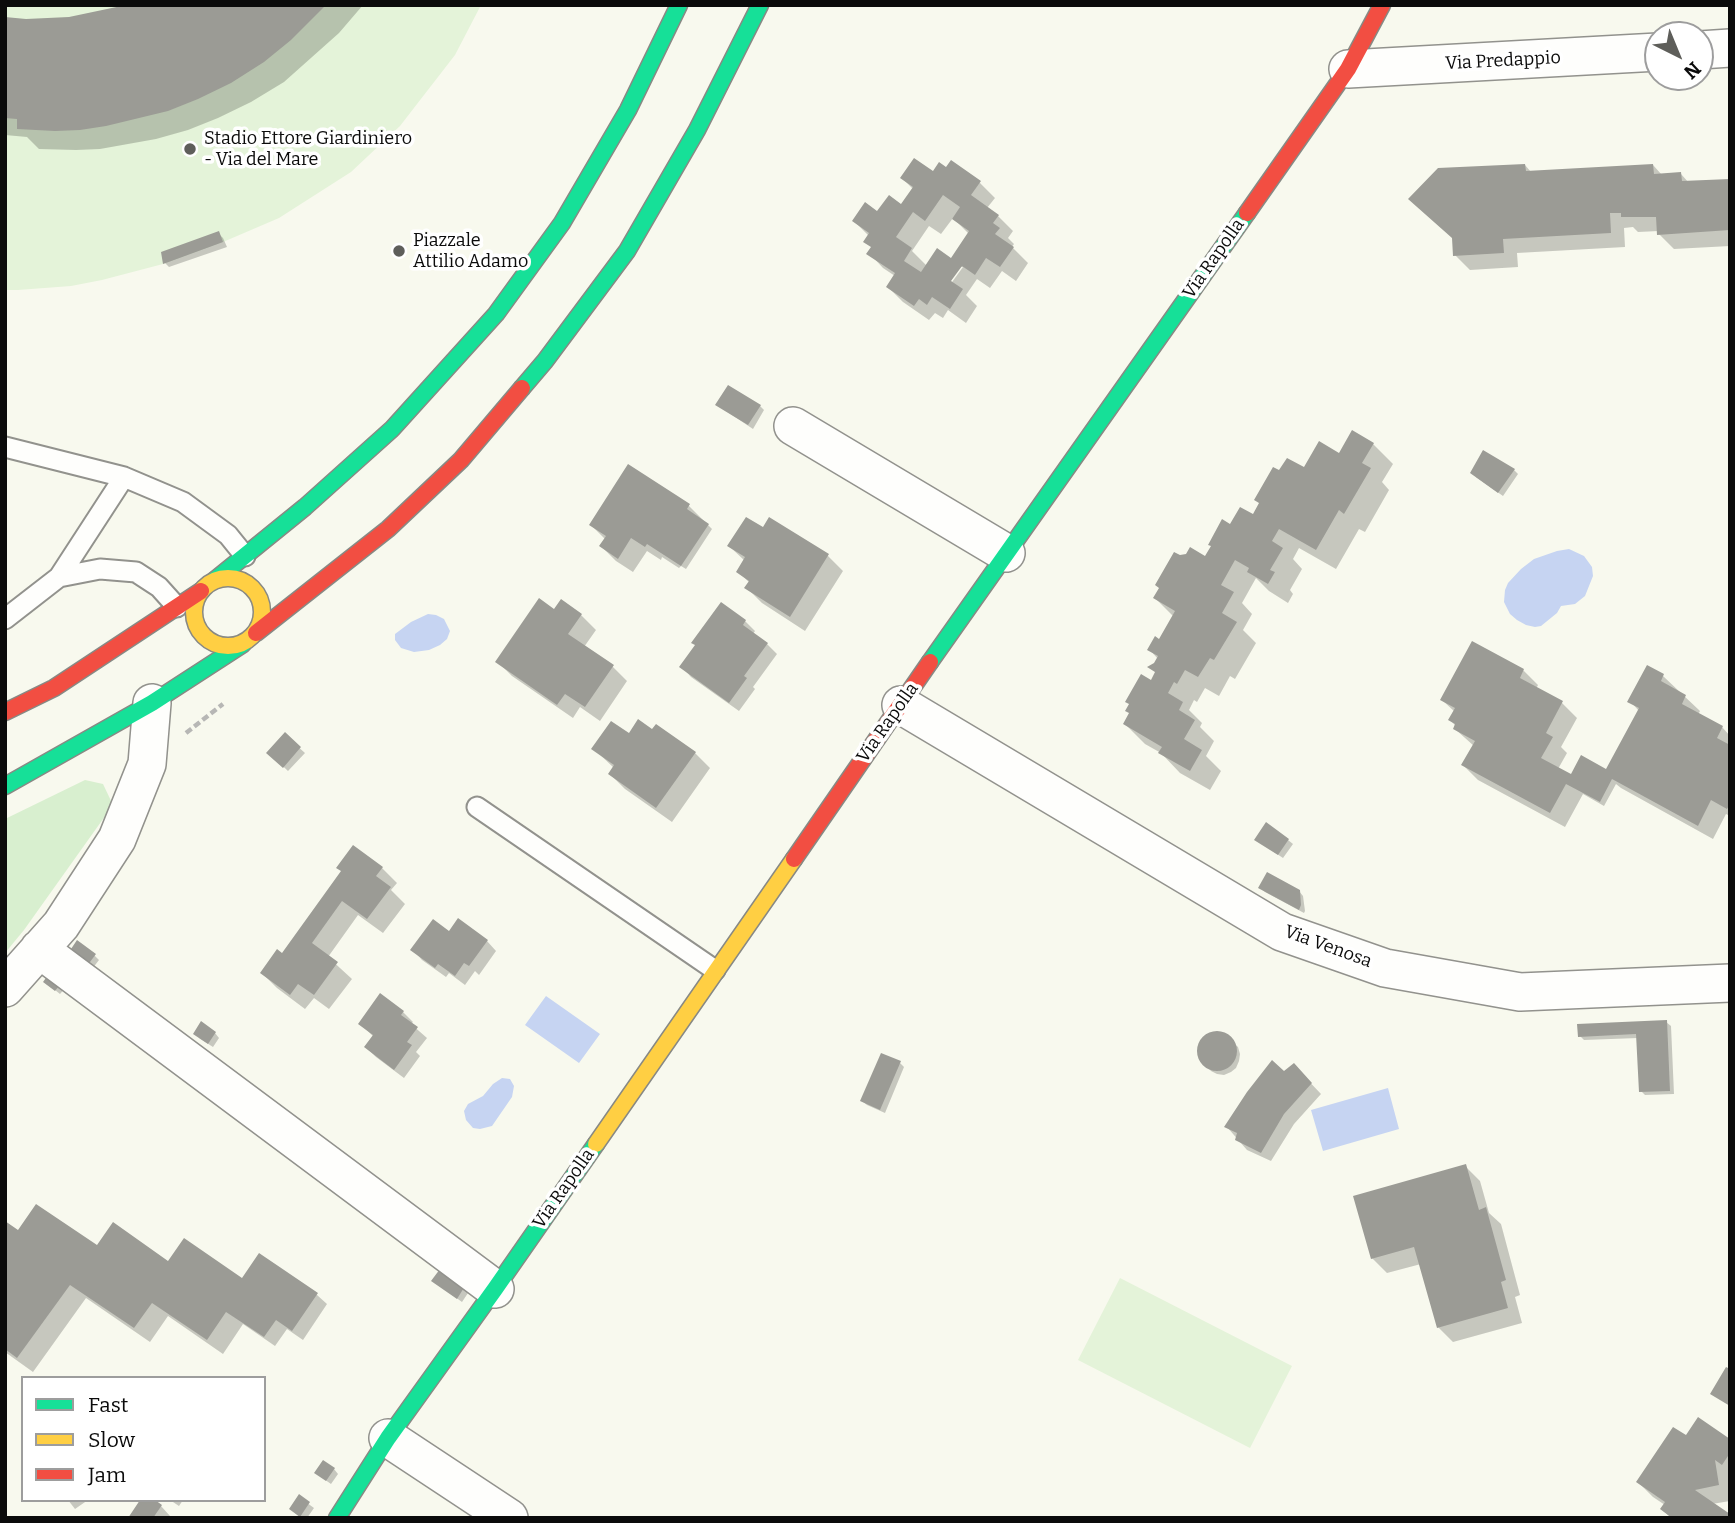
<!DOCTYPE html>
<html>
<head>
<meta charset="utf-8">
<style>
	body { margin:0 }
	#map { position:relative; width:1735px; height:1523px; overflow:hidden; background:#f8f9ee; font-family:Bitter,serif }
	canvas { display:block }
	.frame { position:absolute; inset:0; border:7px solid #0b0b0b; pointer-events:none }
	.legend { position:absolute; left:21px; top:1376px; width:245px; height:126px; box-sizing:border-box; background:#fff; border:2px solid #9d9d9d; margin:0; padding:9px 12px; list-style:none; font-size:21px; color:#0b0b0b }
	.legend li { display:flex; align-items:center; gap:14px; height:35px }
	.legend b { width:35px; border:2px solid #9d9d9d }
	.north { position:absolute; left:1644px; top:21px; width:70px; height:70px; box-sizing:border-box; background:#fff; border:2px solid #9d9d9d; border-radius:50%; rotate:137deg; font-size:19px; font-weight:700; line-height:28px; text-align:center; color:#0b0b0b }
	.north::after { content:''; display:block; margin:auto; width:24px; height:32px; background:#5e5e5a; clip-path:polygon(50% 0,100% 100%,50% 72%,0 100%) }
</style>
</head>
<body>
<div id="map">
<canvas width="1735" height="1523"></canvas>
<div class="frame"></div>
<ul class="legend">
<li><b style="height:9px;background:#16e098"></b>Fast</li>
<li><b style="height:9px;background:#ffcf43"></b>Slow</li>
<li><b style="height:9px;background:#f24e42"></b>Jam</li>
</ul>
<div class="north">N</div>
</div>
<script>
const ctx = document.querySelector('canvas').getContext('2d');
ctx.lineJoin = 'round';
function fillPath(path, color) {
  ctx.fillStyle = color;
  ctx.fill(path, 'evenodd');
}
function shape(rows) {
  const path = new Path2D();
  for (const r of rows) {
    if (r.length === 3) {
      path.moveTo(r[0] + r[2], r[1]);
      path.arc(r[0], r[1], r[2], 0, 2 * Math.PI);
      continue;
    }
    path.moveTo(r[0], r[1]);
    for (let i = 2; i < r.length; i += 2) path.lineTo(r[i], r[i + 1]);
  }
  return path;
}
function trace(path, color, width, dash) {
  ctx.strokeStyle = color;
  ctx.lineWidth = width;
  ctx.lineCap = dash ? 'butt' : 'round';
  ctx.setLineDash(dash || []);
  ctx.stroke(path);
}
function label(font, color, halo, rows, align = 'center') {
  ctx.font = font + ' Bitter,serif';
  ctx.lineWidth = 7;
  ctx.setLineDash([]);
  ctx.textBaseline = 'middle';
  ctx.strokeStyle = halo;
  ctx.fillStyle = color;
  for (const [text, x, y, turn = 0] of rows) {
    ctx.save();
    ctx.translate(x, y);
    ctx.rotate((+turn || 0) * Math.PI / 180);
    ctx.textAlign = isNaN(turn) ? turn : align;
    if (halo) ctx.strokeText(text, 0, 0);
    ctx.fillText(text, 0, 0);
    ctx.restore();
  }
}
const green = shape([
	[85,780,103,784,113,805,24,930,5,953,5,819]
]);
const pitch = shape([
	[5,5,481,5,455,55,400,126,351,172,279,218,223,242,163,264,102,280,71,286,18,290,5,290],
	[1120,1278,1292,1366,1250,1448,1078,1360]
]);
const water = shape([
	[1569,549,1584,556,1592,567,1593,576,1585,596,1575,604,1561,606,1557,613,1541,626,1535,627,1526,625,1517,620,1510,614,1504,602,1505,590,1508,583,1521,569,1534,559,1557,551],
	[428,614,436,615,444,619,450,631,447,639,440,645,429,650,414,652,401,648,395,640,395,634,411,622],
	[546,996,600,1034,579,1063,525,1025],
	[502,1078,510,1079,514,1086,512,1097,492,1126,480,1129,473,1128,466,1120,464,1111,468,1104,483,1096,493,1084],
	[1388,1088,1399,1129,1323,1151,1311,1110]
]);
const shadow = shape([
	[133,5,363,5,339,33,284,82,251,102,218,118,188,130,156,139,100,149,76,150,39,149,27,137,5,135,5,19,69,19],
	[1525,165,1531,172,1653,165,1662,175,1681,174,1689,183,1730,181,1730,246,1674,249,1659,234,1659,231,1638,232,1633,227,1624,228,1625,247,1517,253,1518,267,1470,270,1455,255],
	[933,174,980,183,995,198,987,208,998,216,1013,231,1008,238,1014,244,1011,248,1013,248,1028,263,1016,281,1002,271,990,288,977,279,966,295,977,306,966,323,948,310,943,318,935,313,929,320,903,302,888,287,895,276,883,268,869,253,872,248,869,236,854,221,901,206,913,189,902,178],
	[953,218,969,234,951,260,927,266,912,251,929,226,941,234],
	[959,267,963,267,947,289,944,287],
	[218,233,223,238,227,247,169,267,165,263],
	[717,405,760,406,764,410,753,429],
	[1373,444,1393,464,1382,482,1389,490,1365,532,1359,529,1336,569,1299,548,1293,559,1302,569,1290,590,1293,594,1288,603,1269,591,1256,578,1242,603,1252,614,1243,630,1256,643,1235,679,1230,676,1219,696,1205,688,1197,702,1194,700,1189,710,1202,723,1200,727,1214,741,1206,756,1221,771,1210,790,1180,773,1161,753,1145,744,1125,724,1156,673,1158,659,1149,649,1160,641,1174,617,1155,598,1206,558,1231,527,1254,517,1280,473,1304,470,1339,455],
	[1514,470,1518,474,1503,496,1476,477],
	[689,506,712,529,686,569,681,566,679,568,662,557,661,560,647,551,633,572,616,561,601,546,606,540,591,525],
	[770,519,828,556,843,571,805,631,762,603,747,588,750,583,738,572,745,561,729,546,763,529],
	[721,604,745,621,755,631,753,634,767,644,777,654,753,687,755,689,739,711,691,677,682,667],
	[555,611,581,615,596,630,584,647,612,666,627,681,600,721,580,707,573,718,512,676,497,661],
	[1523,670,1538,685,1536,689,1562,703,1577,718,1561,747,1567,753,1558,769,1571,777,1607,772,1639,711,1630,701,1663,676,1700,711,1698,715,1722,727,1730,736,1730,816,1726,814,1713,839,1621,788,1616,784,1604,806,1583,794,1565,827,1478,780,1463,765,1474,746,1455,729,1456,726,1450,720,1455,712,1442,700],
	[285,735,305,753,288,771,269,753],
	[629,735,695,753,710,768,672,822,625,789,610,774,614,768,594,749],
	[1256,840,1288,840,1293,844,1283,858],
	[382,868,397,883,391,890,405,904,383,933,358,915,328,957,352,979,329,1009,314,998,305,1009,277,988,262,973,282,955,343,872],
	[1260,887,1299,891,1303,896,1305,911,1304,913,1265,892],
	[450,933,487,941,496,951,479,975,475,971,465,985,449,973,446,977,422,960,413,950],
	[94,955,99,960,89,973,70,958],
	[50,986,67,986,60,994],
	[403,1012,413,1022,411,1024,427,1038,416,1052,420,1056,404,1078,376,1057,366,1047,374,1037,360,1024],
	[1666,1022,1671,1026,1674,1094,1645,1095,1641,1091,1638,1038,1584,1040,1580,1036],
	[215,1033,219,1038,213,1047,199,1038],
	[1214,1033,1221,1033,1227,1037,1238,1047,1240,1054,1239,1061,1236,1068,1231,1072,1224,1075,1217,1074,1211,1071,1201,1060,1199,1053,1199,1046,1202,1040,1207,1035],
	[900,1063,904,1067,885,1113,867,1105,862,1101],
	[1284,1073,1303,1075,1321,1094,1294,1124,1271,1161,1247,1150,1227,1127],
	[1465,1166,1480,1181,1489,1213,1501,1224,1520,1295,1515,1297,1522,1323,1453,1342,1438,1327,1421,1264,1387,1273,1372,1258],
	[5,1223,19,1232,317,1295,327,1304,303,1340,287,1329,275,1346,243,1324,223,1354,168,1316,150,1342,86,1298,33,1372,5,1352],
	[433,1281,474,1284,462,1302],
	[1730,1441,1730,1501,1712,1504,1729,1515,1730,1518,1671,1518,1662,1509,1665,1505,1653,1497,1638,1482],
	[334,1469,338,1474,331,1484,321,1477],
	[299,1497,314,1508,307,1518,301,1518,295,1513],
	[68,1500,88,1500,75,1509],
	[170,1500,183,1500,179,1506],
	[161,1506,170,1516,169,1518,130,1518]
]);
const building = shape([
	[126,5,326,5,291,40,264,62,231,83,198,99,168,111,106,126,80,130,55,131,17,129,17,119,5,118,5,17,26,19,69,17],
	[914,158,933,171,939,162,946,167,951,160,981,181,971,195,999,215,993,223,1000,228,995,234,1014,247,1000,267,986,258,975,275,962,266,951,281,963,289,950,309,932,297,927,305,919,299,914,306,886,287,895,273,866,254,871,247,863,242,869,233,852,221,865,202,877,211,889,195,901,204,913,187,900,178],
	[943,195,960,207,952,219,969,231,951,258,937,248,921,272,904,261,912,248,896,237,913,212,925,221],
	[1525,164,1526,171,1653,164,1654,174,1681,172,1682,181,1730,179,1730,230,1657,235,1656,217,1621,217,1621,213,1610,213,1611,233,1503,239,1504,253,1453,256,1452,238,1408,199,1438,168],
	[219,231,223,242,163,264,161,252],
	[728,385,761,405,748,425,715,405],
	[1352,430,1374,443,1362,463,1371,468,1344,514,1339,510,1316,550,1279,529,1272,541,1283,548,1270,570,1275,572,1268,584,1247,572,1249,568,1235,560,1221,585,1234,592,1222,613,1237,622,1214,660,1210,658,1198,677,1185,670,1177,684,1174,682,1168,693,1183,702,1179,710,1195,720,1184,739,1202,750,1190,771,1158,753,1162,747,1123,724,1129,713,1125,711,1129,704,1125,702,1141,674,1151,680,1155,672,1147,667,1154,663,1158,656,1147,650,1155,636,1159,639,1175,611,1153,598,1159,588,1155,585,1174,552,1180,555,1186,554,1190,547,1205,556,1211,546,1208,545,1222,519,1230,524,1240,507,1253,514,1259,503,1254,500,1273,467,1279,470,1287,458,1304,467,1319,441,1339,453],
	[1483,450,1515,469,1498,493,1470,473],
	[628,464,690,504,687,509,709,524,681,566,647,544,645,547,631,538,618,559,599,546,606,536,589,525],
	[746,517,763,527,769,517,829,554,790,617,744,588,749,581,736,572,745,557,727,546],
	[539,598,554,609,561,599,582,614,568,634,614,665,585,707,565,694,557,705,495,662],
	[721,602,746,620,743,625,768,643,744,676,747,678,729,703,679,667,695,645,691,643],
	[1472,641,1524,669,1520,678,1563,701,1546,733,1553,737,1541,758,1571,774,1581,755,1606,769,1639,708,1627,702,1647,665,1664,674,1661,681,1686,695,1682,704,1723,726,1717,738,1730,745,1730,804,1727,809,1711,800,1698,826,1612,779,1600,802,1566,784,1550,813,1461,765,1475,741,1453,729,1455,724,1448,720,1455,708,1440,700],
	[638,719,652,729,656,724,696,752,656,808,608,774,614,765,591,749,611,721,629,733],
	[285,732,301,747,283,768,266,753],
	[1266,822,1289,839,1278,855,1254,840],
	[353,845,383,867,376,876,391,887,367,919,342,901,312,943,338,962,314,995,298,984,290,995,260,973,277,949,282,953,341,871,336,868],
	[1267,872,1300,890,1301,905,1299,910,1258,888],
	[458,918,488,940,469,966,464,963,455,976,438,964,435,968,410,950,433,919,449,931],
	[77,940,96,954,84,970,67,955],
	[48,975,64,980,55,991,43,982],
	[380,993,404,1011,401,1015,418,1027,407,1042,412,1045,394,1070,364,1047,373,1035,358,1024],
	[1667,1020,1670,1091,1639,1092,1636,1034,1578,1037,1577,1024],
	[201,1021,216,1032,208,1044,193,1034],
	[1217,1051,20],
	[881,1053,901,1061,880,1110,860,1101],
	[1272,1060,1284,1071,1294,1063,1312,1083,1284,1114,1261,1153,1235,1140,1237,1133,1224,1127,1247,1092],
	[1466,1164,1479,1210,1486,1207,1506,1280,1501,1282,1508,1308,1437,1328,1414,1247,1371,1259,1353,1196],
	[36,1204,97,1245,113,1222,168,1261,184,1238,242,1278,259,1253,318,1293,292,1331,276,1320,264,1337,226,1312,207,1340,152,1303,134,1328,70,1285,17,1358,5,1349,5,1221,18,1230],
	[446,1261,470,1278,457,1299,431,1281],
	[1726,1367,1730,1369,1730,1406,1710,1394],
	[1698,1417,1730,1439,1730,1453,1722,1465,1715,1460,1719,1485,1695,1490,1730,1514,1728,1518,1672,1518,1660,1509,1665,1502,1636,1482,1673,1427,1686,1435],
	[323,1460,335,1468,326,1481,314,1473],
	[299,1494,310,1502,300,1517,289,1509],
	[140,1500,155,1500,162,1505,153,1518,128,1518]
]);
const path = shape([
	[186,733,223,704]
]);
const lane = shape([
	[5,447,124,477,183,502,228,535,245,556],
	[59,577,100,569,136,572,159,587,177,607],
	[5,619,59,577,124,477],
	[477,807,715,970]
]);
const street = shape([
	[1700,50,1730,48],
	[1348,69,1658,52],
	[793,426,1006,553],
	[901,705,1282,932,1385,968,1520,992,1730,983],
	[39,949,495,1289],
	[5,988,61,925,117,839,147,764,152,703],
	[388,1438,509,1518]
]);
const fast = shape([
	[522,388,545,361,627,251,697,130,760,5],
	[215,580,305,507,392,429,496,314,562,223,628,110,679,5],
	[930,662,1247,213],
	[5,786,152,703,243,644],
	[337,1518,388,1438,495,1289,596,1144]
]);
const slow = shape([
	[228,612,34],
	[596,1144,794,859]
]);
const jam = shape([
	[1247,213,1348,69,1382,5],
	[256,633,388,529,461,460,522,388],
	[5,712,54,688,201,591],
	[794,859,930,662]
]);
const markers = [
	[190,149,7,"#5e5e5a"],
	[399,251,7,"#5e5e5a"]
];
const streetNames = [
	["Via Predappio",1503,61,-3],
	["Via Rapolla",1214,259,-55],
	["Via Rapolla",888,723,-55],
	["Via Venosa",1328,947,20],
	["Via Rapolla",564,1189,-55]
];
const poiNames = [
	["Stadio Ettore Giardiniero",204,139],
	["- Via del Mare",204,160],
	["Piazzale",413,241],
	["Attilio Adamo",413,262]
];
fillPath(green, '#d8efcf');
fillPath(pitch, '#e4f3d9');
fillPath(water, '#c6d4f2');
fillPath(shadow, '#0003');
fillPath(building, '#9b9b95');
trace(lane, '#92928d', 23);
trace(street, '#92928d', 40);
trace(fast, '#888984', 19);
trace(slow, '#888984', 19);
trace(jam, '#888984', 19);
trace(path, '#b7b7b5', 4.5, [7, 3.5]);
trace(lane, '#fefefc', 19);
trace(street, '#fefefc', 37);
trace(fast, '#16e098', 16);
trace(slow, '#ffcf43', 16);
trace(jam, '#f24e42', 16);
for (const [x, y, r, color] of markers) {
  const dot = new Path2D();
  dot.arc(x, y, r, 0, 2 * Math.PI);
  ctx.fillStyle = color;
  ctx.fill(dot);
  trace(dot, '#fff', 2.5);
}
label('18px', '#0b0b0b', '#fff', streetNames);
label('18px', '#0b0b0b', '#fff', poiNames, 'left');
</script>
</body>
</html>
